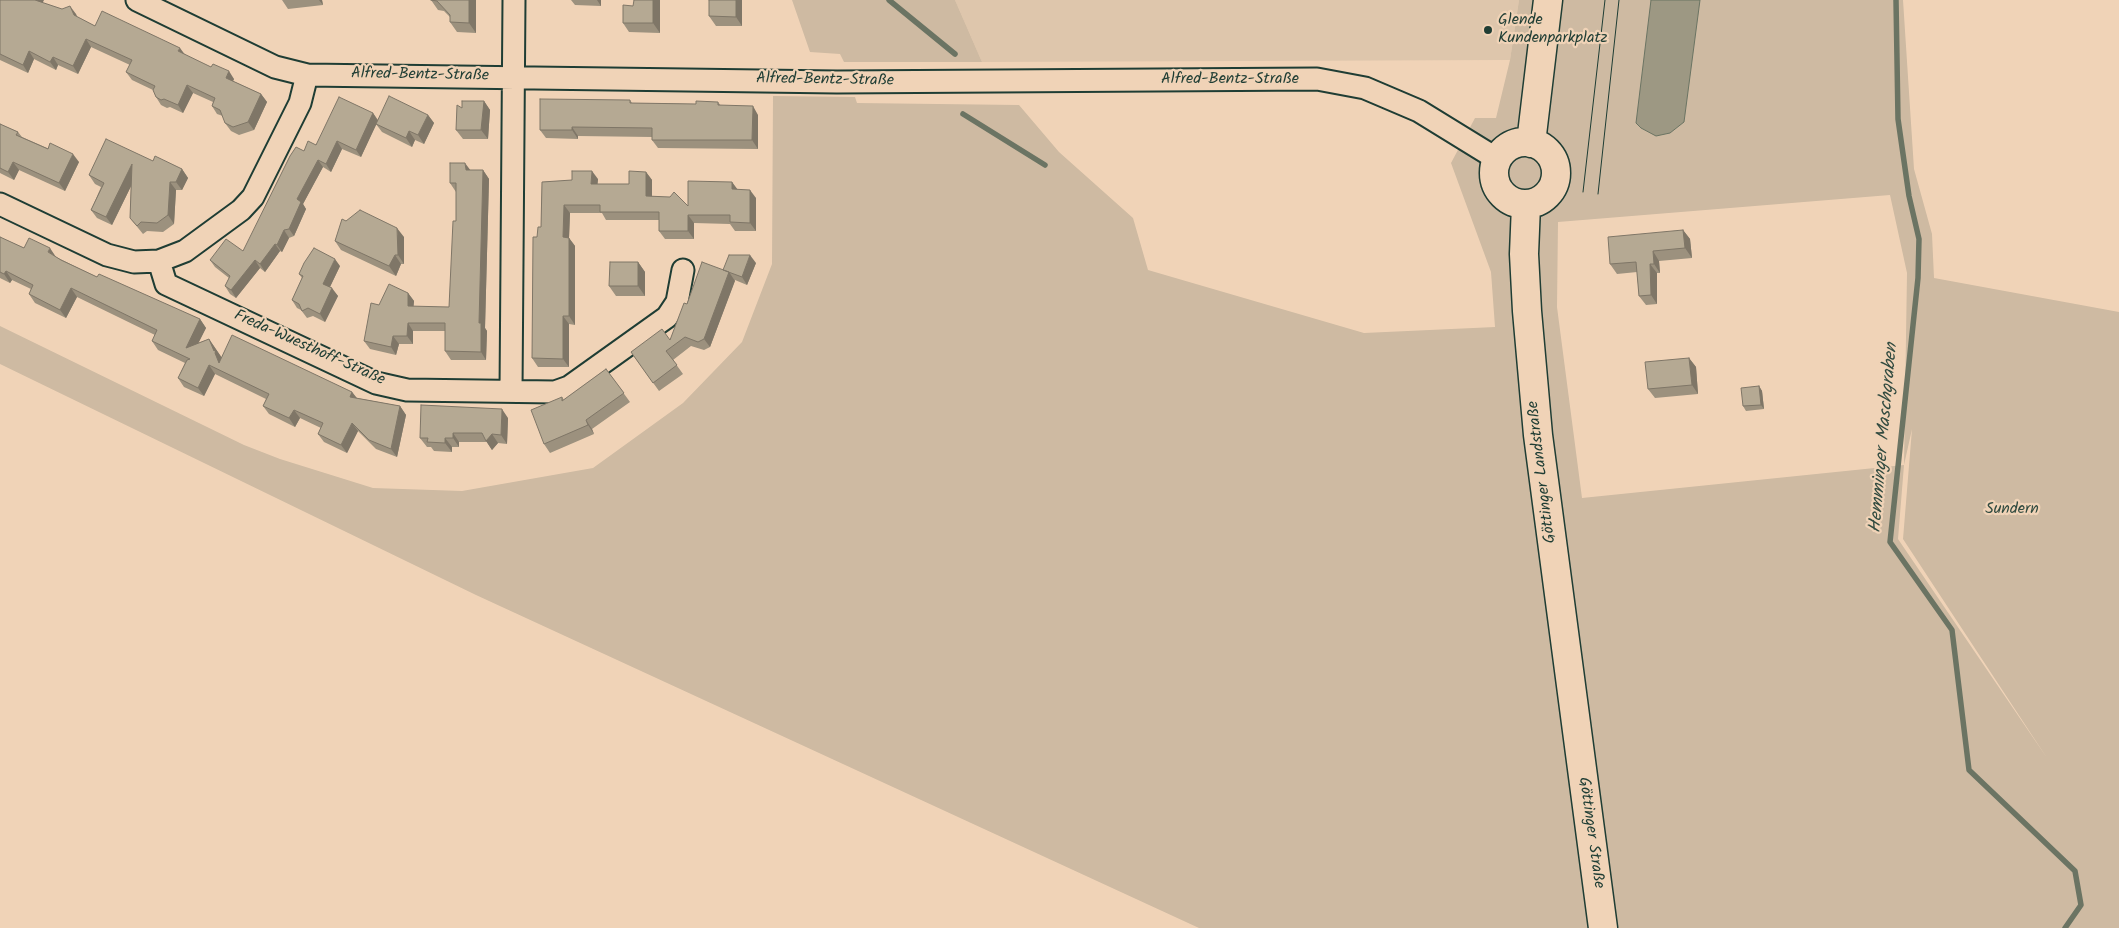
<!DOCTYPE html>
<html>
<head>
<meta charset="utf-8">
<style>
	body { margin:0 }
	canvas { display:block; background:#f0d3b7 }
</style>
</head>
<body>
<canvas width="2119" height="928"></canvas>
<script>
const ctx = document.querySelector('canvas').getContext('2d');
ctx.lineJoin = 'round';
function fillPath(path, color) {
  ctx.fillStyle = color;
  ctx.fill(path, 'evenodd');
}
function shape(rows) {
  const path = new Path2D();
  for (const r of rows) {
    if (r.length === 3) {
      path.moveTo(r[0] + r[2], r[1]);
      path.arc(r[0], r[1], r[2], 0, 2 * Math.PI);
      continue;
    }
    path.moveTo(r[0], r[1]);
    for (let i = 2; i < r.length; i += 2) path.lineTo(r[i], r[i + 1]);
  }
  return path;
}
function trace(path, color, width, dash) {
  ctx.strokeStyle = color;
  ctx.lineWidth = width;
  ctx.lineCap = dash ? 'butt' : 'round';
  ctx.setLineDash(dash || []);
  ctx.stroke(path);
}
function label(font, color, halo, rows, align = 'center') {
  ctx.font = font + ' Kalam,sans-serif';
  ctx.lineWidth = 4.5;
  ctx.setLineDash([]);
  ctx.textBaseline = 'middle';
  ctx.strokeStyle = halo;
  ctx.fillStyle = color;
  for (const [text, x, y, turn = 0] of rows) {
    ctx.save();
    ctx.translate(x, y);
    ctx.rotate((+turn || 0) * Math.PI / 180);
    ctx.textAlign = isNaN(turn) ? turn : align;
    if (halo) ctx.strokeText(text, 0, 0);
    ctx.fillText(text, 0, 0);
    ctx.restore();
  }
}
const built = shape([
	[955,0,1519,0,1510,60,982,62]
]);
const green = shape([
	[792,0,955,0,982,62,844,62,840,54,810,52],
	[1519,0,1903,0,1914,169,1932,234,1934,278,2119,312,2119,928,1199,928,476,595,0,364,0,326,244,445,280,459,373,488,462,491,593,468,683,403,742,342,772,264,773,96,855,97,857,103,1019,105,1059,152,1133,218,1148,270,1364,333,1495,327,1491,272,1451,163,1475,118,1496,118,1510,60],
	[1890,195,1907,273,1904,465,1582,498,1557,307,1558,222],
	[1912,429,1903,539,2047,758,1898,539,1904,465]
]);
const water = shape([
	[1651,0,1700,0,1684,122,1670,133,1656,136,1641,128,1636,123,1651,0]
]);
const stream = shape([
	[889,0,955,54],
	[1896,0,1898,119,1909,196,1919,239,1918,278,1890,542,1952,630,1969,770,2075,871,2081,905,2065,928],
	[963,114,1045,165]
]);
const street = shape([
	[137,0,275,67,307,75,837,82,1317,79,1365,88,1419,111,1497,159],
	[0,204,107,255,134,262,159,261,185,251,241,210,253,197,300,103,307,75],
	[159,261,166,284,376,383,407,390,555,392,569,387,667,317,677,302,683,270],
	[511,391,514,0]
]);
const secondary = shape([
	[1525,173,31],
	[1531,143,1548,0],
	[1526,205,1524,254,1527,311,1538,435,1603,928]
]);
const tram = shape([
	[1583,192,1605,0],
	[1598,194,1619,0]
]);
const wall = shape([
	[0,0,42,3,76,14,77,17,95,26,185,55,234,79,233,81,261,94,267,102,254,130,239,135,231,131,225,123,223,116,217,114,212,106,213,102,193,93,183,113,170,107,167,108,161,105,156,97,153,90,132,80,126,72,130,65,91,47,78,74,58,65,56,70,34,59,28,73,0,60],
	[282,0,322,0,323,5,288,9],
	[431,0,476,0,476,33,457,32,450,22,450,17,444,11,438,10],
	[571,0,601,0,601,6,575,5],
	[660,0,660,33,629,32,623,23,633,6],
	[742,1,742,26,716,26,709,16],
	[630,100,632,103,696,104,718,102,721,106,758,115,758,149,658,148,652,140,652,137,578,136,578,139,546,138,540,130],
	[484,101,490,110,488,139,463,139,456,130,462,108],
	[373,113,378,120,428,115,434,123,424,144,415,140,412,147,382,132,376,124,361,157,342,149,331,172,323,167,303,204,306,209,294,236,289,238,282,252,280,251,265,272,260,268,236,298,230,294,225,286,229,278,215,267,210,260,243,251,304,151],
	[0,124,18,132,22,137,79,162,65,191,19,170,14,180,0,173],
	[153,161,182,169,188,178,182,190,176,190,174,224,163,232,147,231,143,234,130,218,131,186,112,225,97,218,91,210,101,187,95,184,89,175],
	[471,170,483,170,489,179,485,328,487,331,486,360,451,360,445,351,445,331,413,331,413,344,399,344,396,355,370,349,364,341,379,305,408,293,414,301,413,307,449,307,456,221,456,192,450,183],
	[646,172,652,180,652,196,688,206,732,182,737,190,756,198,756,231,735,231,730,224,694,223,694,239,665,239,659,231,659,220,606,220,602,213,570,213,569,238,575,246,575,325,569,324,569,367,538,367,532,358,537,237,541,227,542,182,598,179,597,184,629,184],
	[346,221,404,237,404,264,401,264,396,276,341,250,335,241],
	[1683,230,1690,239,1692,258,1659,261,1660,273,1657,273,1657,304,1646,305,1639,296,1637,272,1617,274,1610,264],
	[0,237,24,248,56,257,97,277,200,319,206,328,198,343,209,339,222,358,352,392,357,398,400,406,406,415,397,457,376,449,358,431,347,453,324,442,318,434,321,428,300,418,295,427,269,414,263,406,266,399,215,374,204,396,184,387,178,378,185,363,158,350,152,341,155,335,77,297,66,318,35,303,29,294,31,289,12,280,10,283,0,278],
	[638,262,645,272,645,296,616,296,609,286],
	[756,263,747,285,735,280,710,347,704,350,691,346,673,360,683,374,659,391,631,352,670,340,687,304,723,270],
	[340,266,330,287,338,296,325,322,313,316,307,318,301,310,297,308,292,300,302,278,299,274],
	[1689,358,1696,367,1698,394,1655,398,1648,389],
	[606,369,630,402,592,429,594,434,550,453,544,444,562,397,564,400],
	[1759,386,1762,391,1764,409,1746,411,1743,406],
	[508,418,507,444,498,443,492,450,487,442,459,442,459,447,452,447,452,452,434,451,431,447,427,447,420,438]
]);
const shadedWall = shape([
	[34,0,44,0,40,8],
	[319,0,322,0,323,5],
	[469,0,476,0,476,33,469,23],
	[597,0,601,0,601,6],
	[653,0,660,0,660,33,653,23],
	[736,0,742,0,742,26,736,17],
	[70,6,76,14,79,23,74,15],
	[86,39,91,47,78,74,73,66],
	[180,48,186,56,178,51],
	[29,51,34,59,28,73,23,65],
	[53,57,58,65,56,70,50,62],
	[229,71,234,79,231,85,226,78],
	[187,85,193,93,183,113,178,105],
	[261,94,267,102,254,130,248,122],
	[484,101,490,110,488,139,481,130],
	[753,106,758,115,758,149,752,140],
	[373,113,378,121,361,157,356,150],
	[428,115,434,123,424,144,418,135],
	[572,127,578,136,578,139,572,130],
	[409,131,415,140,412,147,406,138],
	[337,141,342,149,331,172,326,164],
	[73,154,79,162,65,191,59,183],
	[318,160,323,167,303,204,306,209,294,236,289,229,297,199],
	[13,162,19,170,14,180,8,172],
	[465,163,471,171,466,170],
	[132,164,138,172,112,225,106,217],
	[182,169,188,178,182,190,176,182],
	[483,170,489,179,485,328,487,331,486,360,481,352,479,323],
	[592,171,598,179,597,192,591,184],
	[646,172,652,180,652,205,646,196],
	[170,182,176,190,174,224,168,215],
	[732,182,738,190,732,189],
	[750,190,756,198,756,231,750,223],
	[564,205,570,213,569,238,575,246,575,325,569,316,563,237],
	[688,215,694,223,694,239,688,231],
	[397,228,404,237,404,264,398,255],
	[284,230,289,238,282,252,277,245],
	[1683,230,1690,239,1692,258,1685,248],
	[275,244,280,251,265,272,260,264],
	[50,248,56,257,48,252],
	[1653,251,1659,261,1660,273,1654,264],
	[395,255,401,264,396,276,389,266],
	[750,255,756,263,747,285,742,277],
	[335,259,340,266,328,291,323,284],
	[255,260,260,268,236,298,231,290],
	[638,262,645,272,645,296,638,286],
	[1650,264,1657,273,1657,304,1651,295],
	[6,271,12,280,10,283,4,274],
	[729,272,735,281,710,347,704,339],
	[71,288,77,297,66,318,60,310],
	[332,288,338,296,325,322,320,314],
	[408,293,414,301,413,315,408,306],
	[563,316,569,324,569,367,563,359],
	[200,319,206,328,192,356,186,348],
	[408,323,413,331,413,344,407,336],
	[393,336,399,344,396,355,391,347],
	[209,339,222,358,219,363],
	[1689,358,1696,367,1698,394,1692,385],
	[209,365,215,374,204,396,198,388],
	[1759,386,1762,391,1764,409,1761,405],
	[352,392,358,400,350,397],
	[400,406,406,415,397,457,391,449],
	[502,409,508,418,507,444,501,435],
	[294,410,300,418,295,427,289,418],
	[586,420,592,429,594,434,588,425],
	[352,423,358,431,347,453,341,445],
	[453,433,459,442,459,447,453,438],
	[492,434,498,443,492,450,486,441],
	[445,438,452,447,452,452,445,443]
]);
const building = shape([
	[0,0,35,0,62,9,70,6,74,15,95,26,102,11,180,48,178,51,211,67,213,64,229,71,226,78,261,94,248,122,233,127,225,123,220,110,212,106,215,98,187,85,178,105,164,99,161,100,156,97,153,90,155,86,126,72,132,60,86,39,73,66,53,57,50,62,29,51,23,65,0,54,0,0],
	[431,0,469,0,469,23,450,22,450,15,437,1,431,0],
	[634,0,653,0,653,23,623,23,623,5,633,6,634,0],
	[709,0,736,0,736,17,709,16,709,0],
	[389,96,428,115,418,135,409,131,406,138,376,124,389,96],
	[339,97,373,113,356,150,337,141,326,164,318,160,297,199,301,202,289,229,284,230,277,245,275,244,260,264,255,260,231,290,225,286,230,276,210,260,226,239,243,251,290,156,296,147,304,151,308,141,316,145,339,97],
	[540,99,630,100,630,103,696,104,696,101,718,102,718,105,753,106,752,140,652,140,652,128,572,127,572,130,540,130,540,99],
	[462,101,484,101,481,130,456,130,457,105,462,108,462,101],
	[0,124,18,132,16,135,48,149,50,143,73,154,59,183,13,162,8,172,0,168,0,124],
	[106,139,153,161,155,156,182,169,176,182,170,182,168,215,157,223,141,222,137,226,130,218,132,164,106,217,91,210,104,183,89,175,106,139],
	[450,163,465,163,466,170,483,170,479,323,481,323,481,352,445,351,445,323,408,323,407,336,393,336,391,347,364,341,371,303,379,305,389,284,408,293,408,306,449,307,453,221,456,221,456,183,450,183,450,163],
	[572,171,592,171,591,184,629,184,629,171,646,172,646,196,670,197,674,192,688,206,688,181,732,182,732,189,750,190,750,223,730,222,730,215,688,215,688,231,659,231,659,212,600,212,600,205,564,205,563,237,569,238,569,316,563,316,563,359,532,358,533,237,537,237,538,227,541,227,542,182,572,180,572,171],
	[360,210,397,228,398,255,395,255,389,266,335,241,342,219,346,221,360,210],
	[1683,230,1685,248,1653,251,1654,264,1650,264,1651,295,1639,296,1636,262,1610,264,1608,237,1683,230],
	[0,237,24,248,29,238,50,248,48,252,61,260,97,277,99,274,200,319,186,348,209,339,214,351,216,350,215,353,219,363,232,335,352,392,350,397,400,406,391,449,369,440,352,423,341,445,318,434,323,423,294,410,289,418,263,406,269,394,209,365,198,388,178,378,187,360,190,359,152,341,157,330,71,288,60,310,29,294,33,285,6,271,4,274,0,272,0,237],
	[314,248,335,259,323,284,332,288,320,314,308,308,302,311,299,304,292,300,303,276,299,274,304,263,314,248],
	[729,255,750,255,742,277,723,270,729,255],
	[610,262,638,262,638,286,609,286,610,262],
	[702,262,729,272,704,339,698,342,685,337,666,351,677,365,653,383,631,352,662,329,670,340,684,303,687,304,702,262],
	[1689,358,1692,385,1648,389,1645,362,1689,358],
	[606,369,624,393,586,420,588,425,544,444,531,410,562,397,562,401,606,369],
	[1759,386,1761,405,1743,406,1741,388,1759,386],
	[421,405,502,409,501,435,492,434,486,441,482,433,453,433,453,438,445,438,445,443,427,442,428,438,420,438,421,405]
]);
const markers = [
	[1488,30,5,"#1f3d34"]
];
const poiNames = [
	["Glende",1498,21],
	["Kundenparkplatz",1498,39]
];
const streetNames = [
	["Alfred-Bentz-Straße",420,76,1],
	["Alfred-Bentz-Straße",1230,80],
	["Alfred-Bentz-Straße",825,81,1],
	["Freda-Wuesthoff-Straße",309,349,24],
	["Göttinger Landstraße",1543,472,-97],
	["Göttinger Straße",1590,833,82]
];
const parkNames = [
	["Sundern",2012,510]
];
const waterNames = [
	["Hemminger Maschgraben",1885,438,-85]
];
fillPath(built, '#dec6ac');
fillPath(green, '#cebaa2');
fillPath(water, '#9d9883');
trace(water, '#6b7463', 1);
trace(stream, '#6b7463', 5.5);
trace(street, '#1f3d34', 25);
trace(secondary, '#1f3d34', 31);
trace(street, '#f0d3b7', 21);
trace(secondary, '#f0d3b7', 28);
trace(tram, '#1f3d34', 1);
fillPath(wall, '#9c917e');
fillPath(shadedWall, '#7f7667');
fillPath(building, '#b5a993');
trace(building, '#7f7667', 1);
for (const [x, y, r, color] of markers) {
  const dot = new Path2D();
  dot.arc(x, y, r, 0, 2 * Math.PI);
  ctx.fillStyle = color;
  ctx.fill(dot);
  trace(dot, '#f0d3b7', 2);
}
label('16px', '#1f3d34', '#f0d3b7', poiNames, 'left');
label('16px', '#1f3d34', '#f0d3b7', streetNames);
label('16px', '#304a3f', '#f0d3b7', parkNames);
label('italic 18px', '#324b40', '#f0d3b7', waterNames);
</script>
</body>
</html>
